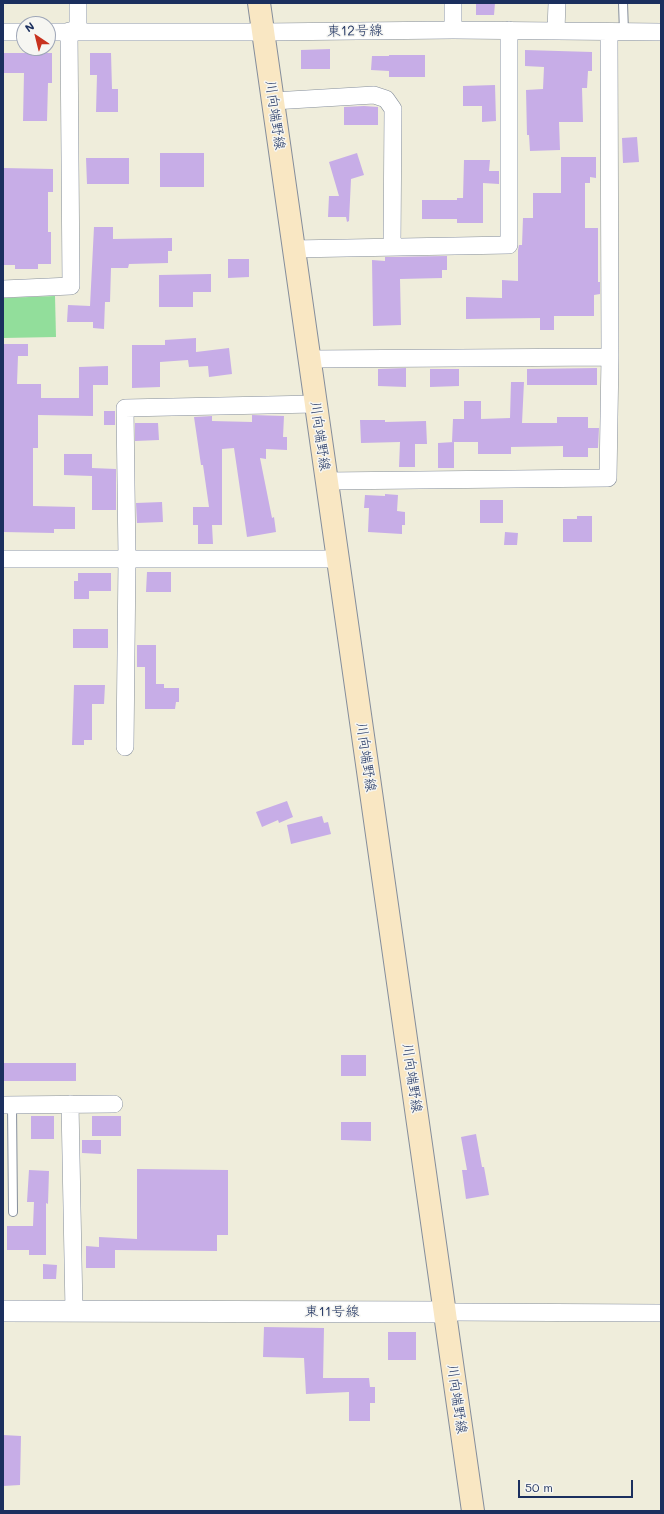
<!DOCTYPE html>
<html>
<head>
<meta charset="utf-8">
<style>
	body { margin:0 }
	#map { position:relative; width:664px; height:1514px; overflow:hidden; background:#efeddb; font-family:Mali,sans-serif }
	canvas { display:block }
	.frame { position:absolute; inset:0; border:4px solid #1b2f5e; pointer-events:none }
	.north { position:absolute; left:16px; top:16px; width:40px; height:40px; box-sizing:border-box; background:#f6f6f2; border:1px solid #9ea6b7; border-radius:50%; rotate:325deg; font-size:11px; font-weight:700; line-height:16px; text-align:center; color:#1b2f5e }
	.north::after { content:''; display:block; margin:auto; width:14px; height:18px; background:#c8321e; clip-path:polygon(50% 0,100% 100%,50% 72%,0 100%) }
	.scale { position:absolute; left:518px; top:1480px; width:115px; height:18px; box-sizing:border-box; border:2px solid #1b2f5e; border-top:0; padding-left:5px; font-size:12px; line-height:14px; white-space:nowrap; color:#1b2f5e; -webkit-text-stroke:3px #f6f6f2; paint-order:stroke }
</style>
</head>
<body>
<div id="map">
<canvas width="664" height="1514"></canvas>
<div class="frame"></div>
<div class="north">N</div>
<div class="scale">50 m</div>
</div>
<script>
const ctx = document.querySelector('canvas').getContext('2d');
ctx.lineJoin = 'round';
function fillPath(path, color) {
  ctx.fillStyle = color;
  ctx.fill(path, 'evenodd');
}
function shape(rows) {
  const path = new Path2D();
  for (const r of rows) {
    path.moveTo(r[0], r[1]);
    for (let i = 2; i < r.length; i += 2) path.lineTo(r[i], r[i + 1]);
  }
  return path;
}
function trace(path, color, width, dash) {
  ctx.strokeStyle = color;
  ctx.lineWidth = width;
  ctx.lineCap = dash ? 'butt' : 'round';
  ctx.setLineDash(dash || []);
  ctx.stroke(path);
}
function label(font, color, halo, rows, align = 'center') {
  ctx.font = font + ' Mali,"Klee One",sans-serif';
  ctx.lineWidth = 3;
  ctx.setLineDash([]);
  ctx.textBaseline = 'middle';
  ctx.strokeStyle = halo;
  ctx.fillStyle = color;
  for (const [text, x, y, turn = 0] of rows) {
    ctx.save();
    ctx.translate(x, y);
    ctx.rotate((+turn || 0) * Math.PI / 180);
    ctx.textAlign = isNaN(turn) ? turn : align;
    if (halo) ctx.strokeText(text, 0, 0);
    ctx.fillText(text, 0, 0);
    ctx.restore();
  }
}
const green = shape([
	[55,296,56,337,3,338,3,298]
]);
const building = shape([
	[476,3,495,3,494,15,476,15],
	[330,49,330,69,301,69,301,50],
	[525,50,592,52,592,71,588,71,587,88,582,88,583,122,559,122,560,150,530,151,529,135,527,135,526,90,543,89,544,67,525,66],
	[3,53,52,53,52,83,48,83,47,121,23,121,24,73,3,73],
	[90,53,111,53,112,89,118,89,118,112,96,112,97,75,90,75],
	[389,55,425,55,425,77,389,77,389,71,371,70,372,56,389,56],
	[495,85,496,121,482,122,482,106,463,106,463,86],
	[364,106,378,107,378,125,344,125,344,107],
	[637,137,639,162,623,163,622,138],
	[160,153,204,153,204,187,160,187],
	[357,153,364,175,351,179,349,221,347,222,346,217,328,217,329,196,339,196,329,162],
	[561,157,596,157,596,178,590,177,590,183,585,183,585,228,598,228,598,282,600,282,600,294,594,295,594,316,554,316,554,330,540,330,540,318,466,319,466,297,502,298,502,280,518,281,518,250,519,245,522,245,523,218,533,218,533,193,561,193],
	[86,158,129,158,129,184,87,184],
	[464,160,490,160,489,171,499,171,499,184,483,183,483,223,457,223,457,219,422,219,422,200,457,200,457,198,463,198],
	[3,168,53,169,53,192,48,192,48,232,51,232,51,264,38,264,38,269,15,269,15,265,3,265],
	[94,227,113,227,113,239,172,238,172,251,168,251,168,263,129,264,128,268,111,268,110,302,105,302,104,329,93,328,93,322,67,322,68,305,90,306],
	[447,256,447,270,442,270,442,278,400,279,401,325,373,326,372,260,385,261,385,257],
	[228,259,249,259,249,277,228,278],
	[211,274,211,292,193,292,193,307,159,307,159,275],
	[196,338,196,352,229,348,232,374,209,377,208,366,189,367,188,360,160,362,160,387,132,388,132,345,165,345,165,340],
	[3,344,28,344,28,356,18,356,17,384,41,384,41,398,79,398,79,367,108,366,108,385,93,385,93,416,38,415,38,448,33,448,33,506,75,507,75,529,54,529,54,533,3,532],
	[406,368,406,387,378,386,378,369],
	[597,368,597,385,527,385,527,369],
	[430,369,459,369,459,386,430,387],
	[511,382,524,382,522,423,557,423,557,417,588,417,588,428,599,428,598,448,588,448,588,457,563,457,563,446,511,447,511,454,478,454,478,442,452,442,453,419,464,419,464,401,481,401,481,419,510,418],
	[104,411,115,411,115,425,104,425],
	[252,415,284,416,283,437,287,437,287,450,266,449,266,459,260,458,272,518,274,517,276,532,247,537,234,448,222,449,222,525,212,525,213,544,198,544,198,525,193,525,193,507,209,507,203,465,201,465,194,417,212,416,212,421,252,422],
	[360,420,385,420,385,422,426,421,427,444,415,444,415,467,399,467,400,442,361,443],
	[135,423,158,423,159,440,135,441],
	[454,442,454,468,438,468,438,443],
	[64,454,92,454,92,476,64,475],
	[92,468,116,469,116,510,92,510],
	[385,494,398,495,397,511,405,512,405,525,402,525,402,534,368,532,369,508,364,508,365,495,385,496],
	[480,500,503,500,503,523,480,523],
	[162,502,163,522,137,523,136,503],
	[577,516,592,516,592,542,563,542,563,519,577,519],
	[505,532,518,533,517,545,504,545],
	[147,572,171,572,171,592,146,592],
	[78,573,111,573,111,591,89,591,89,599,74,599,74,581,78,581],
	[73,629,108,629,108,648,73,648],
	[137,645,156,645,156,684,164,684,164,688,179,688,179,702,176,702,175,709,145,709,145,667,137,667],
	[74,685,105,685,104,704,92,704,92,740,84,740,84,745,72,745],
	[287,801,293,817,279,823,278,820,262,827,256,812],
	[322,816,324,823,328,822,331,834,291,844,287,825],
	[341,1055,366,1055,366,1076,341,1076],
	[3,1063,76,1063,76,1081,3,1081],
	[31,1116,54,1116,54,1139,31,1139],
	[92,1116,121,1116,121,1136,92,1136],
	[341,1122,371,1122,371,1141,341,1140],
	[476,1134,482,1167,484,1167,489,1195,466,1199,462,1170,467,1170,461,1137],
	[82,1140,101,1140,101,1154,82,1153],
	[137,1169,228,1170,228,1235,217,1235,217,1251,115,1250,115,1268,86,1268,86,1246,99,1247,99,1237,137,1239],
	[29,1170,49,1171,48,1204,46,1203,46,1255,29,1255,29,1250,7,1250,7,1226,33,1226,34,1202,27,1202],
	[43,1264,57,1265,56,1279,43,1279],
	[264,1327,324,1328,323,1378,369,1378,370,1387,375,1387,375,1403,370,1403,370,1421,349,1421,349,1392,306,1394,304,1358,263,1357],
	[388,1332,416,1332,416,1360,388,1360],
	[3,1435,21,1436,20,1485,3,1486]
]);
const service = shape([
	[623,3,624,32],
	[12,1105,13,1212]
]);
const minor = shape([
	[453,30,453,3],
	[556,30,557,3],
	[3,32,24,32],
	[48,32,263,32,453,30,661,32],
	[78,32,78,3],
	[273,101,374,95,386,99,393,109,392,247],
	[293,249,509,245,509,30],
	[3,289,71,286,69,31],
	[309,359,610,357],
	[326,481,608,478,610,357,609,32],
	[3,559,337,559],
	[125,747,127,559,125,408,315,404],
	[70,1104,74,1311],
	[3,1105,114,1104],
	[445,1312,661,1313]
]);
const tertiary = shape([
	[3,1311,445,1312]
]);
const secondary = shape([
	[259,3,473,1511]
]);
const streetNames = [
	["東12号線",355,31,-1],
	["川向端野線",275,115,82],
	["川向端野線",320,436,82],
	["川向端野線",366,757,82],
	["川向端野線",412,1078,82],
	["東11号線",332,1312],
	["川向端野線",457,1399,82]
];
fillPath(green, '#92de9b');
fillPath(building, '#c7ade7');
trace(service, '#858e9c', 10);
trace(minor, '#858e9c', 18);
trace(tertiary, '#858e9c', 22);
trace(secondary, '#858e9c', 24);
trace(service, '#fff', 8);
trace(minor, '#fff', 17);
trace(tertiary, '#fff', 21);
trace(secondary, '#f9e7c3', 22);
label('14px', '#1b2f5e', '#f6f6f2', streetNames);
</script>
</body>
</html>
